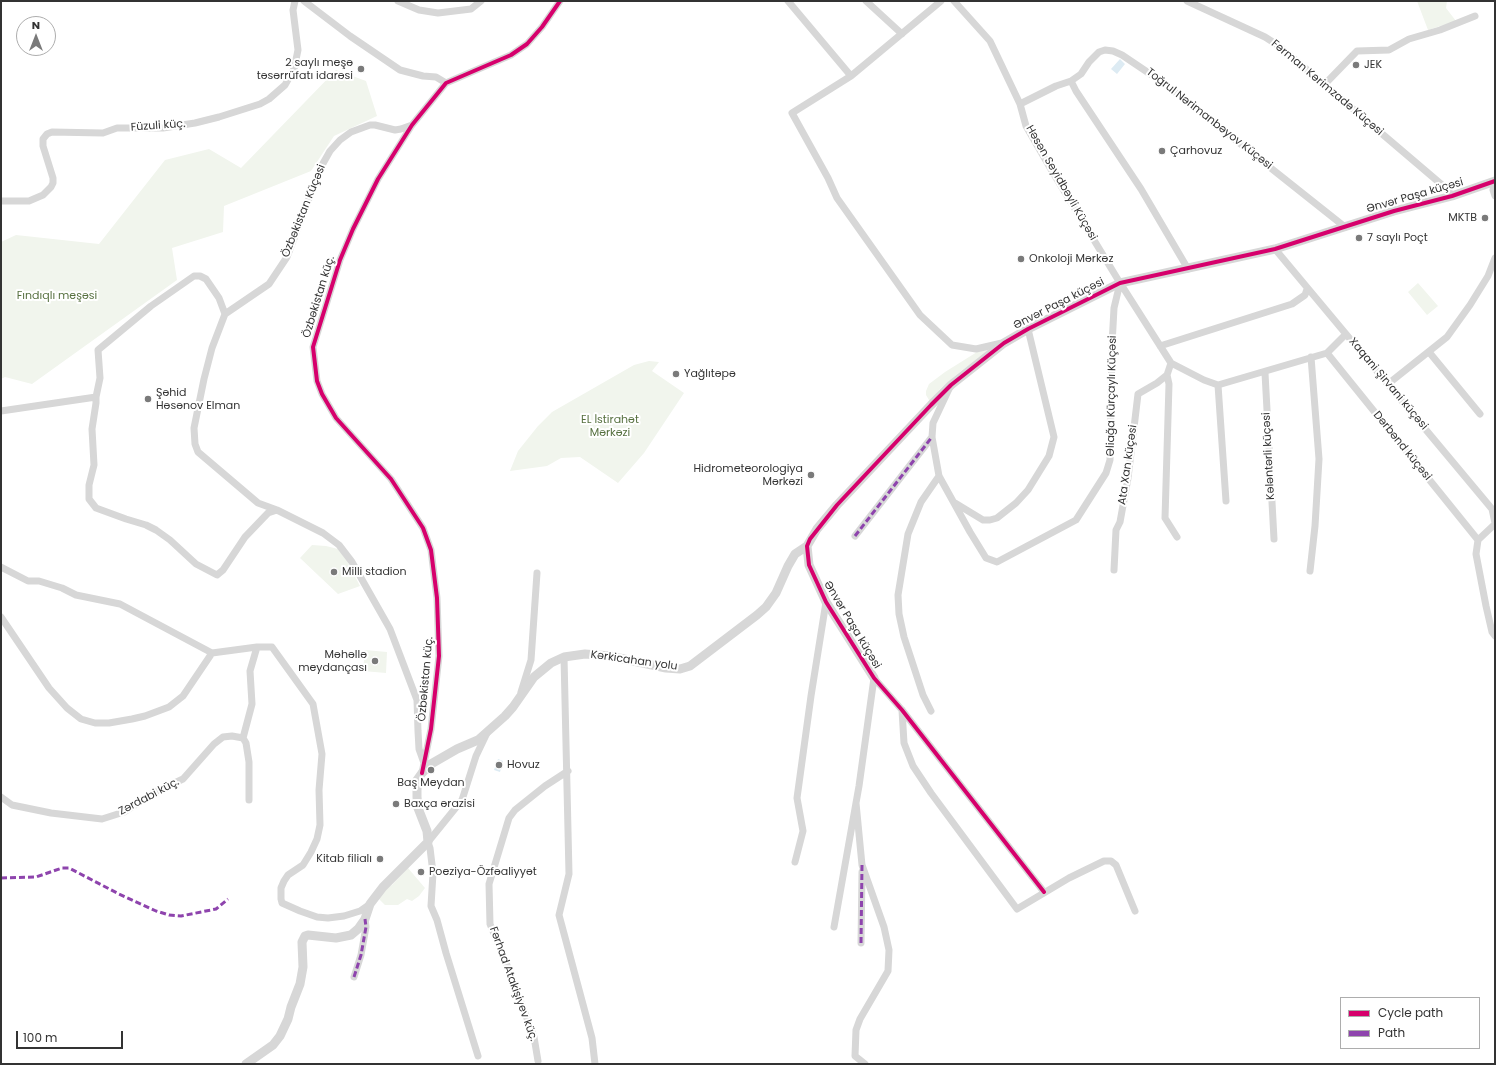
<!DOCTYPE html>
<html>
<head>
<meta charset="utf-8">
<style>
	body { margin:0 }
	#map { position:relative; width:1496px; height:1065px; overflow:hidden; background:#fff; font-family:Poppins,sans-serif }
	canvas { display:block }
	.frame { position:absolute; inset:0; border:2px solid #333; pointer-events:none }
	.legend { position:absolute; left:1340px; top:997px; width:140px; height:52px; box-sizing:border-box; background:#fff; border:1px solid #adadad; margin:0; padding:5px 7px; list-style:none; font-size:12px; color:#333 }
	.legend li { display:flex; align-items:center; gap:8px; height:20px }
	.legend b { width:20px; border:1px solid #adadad }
	.north { position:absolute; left:16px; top:16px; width:40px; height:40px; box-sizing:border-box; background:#fff; border:1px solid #adadad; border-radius:50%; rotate:0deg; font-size:11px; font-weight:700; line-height:16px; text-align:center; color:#333 }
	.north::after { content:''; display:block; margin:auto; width:14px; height:18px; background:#7a7a7a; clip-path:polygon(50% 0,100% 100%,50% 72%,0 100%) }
	.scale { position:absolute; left:16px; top:1031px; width:107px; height:18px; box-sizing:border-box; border:2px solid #333; border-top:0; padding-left:5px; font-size:12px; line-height:14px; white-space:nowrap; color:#333; -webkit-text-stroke:3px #fff; paint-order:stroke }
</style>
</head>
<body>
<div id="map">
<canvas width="1496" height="1065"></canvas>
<div class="frame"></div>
<ul class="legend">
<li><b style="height:5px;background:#d6006c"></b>Cycle path</li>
<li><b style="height:5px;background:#8e44ad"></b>Path</li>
</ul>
<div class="north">N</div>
<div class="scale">100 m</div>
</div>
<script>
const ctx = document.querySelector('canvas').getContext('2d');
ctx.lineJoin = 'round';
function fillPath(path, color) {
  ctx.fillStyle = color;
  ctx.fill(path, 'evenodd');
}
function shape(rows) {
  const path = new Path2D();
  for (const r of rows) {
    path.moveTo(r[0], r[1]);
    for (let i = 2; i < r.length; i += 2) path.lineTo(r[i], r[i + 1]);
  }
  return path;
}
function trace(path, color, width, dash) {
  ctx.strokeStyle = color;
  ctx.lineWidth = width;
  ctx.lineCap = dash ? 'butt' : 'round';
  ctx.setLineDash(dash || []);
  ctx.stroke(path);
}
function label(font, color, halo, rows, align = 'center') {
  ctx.font = font + ' Poppins,sans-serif';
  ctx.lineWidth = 4;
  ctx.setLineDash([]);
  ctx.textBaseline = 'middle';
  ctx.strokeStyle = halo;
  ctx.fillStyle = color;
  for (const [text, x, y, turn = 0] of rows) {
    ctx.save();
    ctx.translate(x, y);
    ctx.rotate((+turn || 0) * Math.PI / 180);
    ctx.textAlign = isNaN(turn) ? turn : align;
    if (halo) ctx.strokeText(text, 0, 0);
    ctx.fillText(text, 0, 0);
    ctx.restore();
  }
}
const green = shape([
	[1417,1,1447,1,1446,8,1456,21,1428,30],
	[336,70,366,81,377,116,334,136,311,171,224,206,223,232,172,248,177,280,32,384,5,377,1,379,1,242,16,235,99,244,165,160,209,149,241,168],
	[1418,283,1438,306,1427,315,1408,292],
	[993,348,961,371,940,389,931,401,929,400,926,395,926,391,929,384,945,372,977,352],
	[649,361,659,362,652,371,684,393,644,453,618,483,580,457,561,458,547,466,510,471,518,451,538,426,552,412,634,365],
	[312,545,326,546,338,549,342,551,360,586,338,594,300,558],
	[365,650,387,652,386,673,363,671],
	[408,868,425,888,419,896,412,901,407,899,398,905,385,905,379,899,386,888,392,885]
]);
const water = shape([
	[1120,59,1125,64,1117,74,1111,69],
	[498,759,503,761,500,772,494,770]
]);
const minor = shape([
	[304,1,350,36,400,70,423,76,436,77,446,83],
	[398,1,419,10,438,13,471,9,481,1],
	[788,1,851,76],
	[866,1,902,34],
	[941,1,851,76,792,113,828,178,837,198,920,315,952,345,976,349,1002,343],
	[954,1,990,41,1020,104,1026,126,1052,171,1117,278,1171,363,1204,380,1218,385,1327,353,1346,334],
	[1187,1,1265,37,1279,46,1448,190,1452,196],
	[1071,81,1081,74,1089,62,1099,52,1105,50,1113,51,1122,55,1165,84,1345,227],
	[1324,85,1357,51,1389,50,1409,39,1440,30,1475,16],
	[1020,104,1056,86,1071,81,1076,91,1141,189,1188,269],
	[1495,181,1493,190,1495,196],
	[1,201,29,201,43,195,51,187,53,183,53,178,43,146,43,139,47,134,52,132,103,133,117,128,163,128,195,123,219,117,260,104,269,99,285,85,294,69,298,50,293,10,295,1],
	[1275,249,1482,497,1492,509,1495,523],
	[225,314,212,348,204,379,194,428,195,444,198,452,258,503,277,510,323,533,339,545,352,562,390,629,417,700,418,731,419,749,424,763],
	[225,314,269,284,287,257,321,167,330,151,340,140,351,132,370,125,375,125,395,130,401,129,412,125],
	[1160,346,1292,304,1305,295,1307,289],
	[1429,352,1480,414],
	[1327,353,1478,540],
	[1171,363,1167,375,1169,384,1165,518,1177,537],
	[1265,373,1274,539],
	[1388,384,1447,337,1470,305,1488,276,1495,258],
	[1218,385,1226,501],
	[949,389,933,423,932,437,939,476,970,532,986,558,997,562,1076,520,1106,473,1110,460,1112,345,1114,308,1120,283],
	[96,397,96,403,92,429,94,465,89,485,89,499,96,508,126,519,146,525,156,530,170,540,196,564,217,575,223,570,245,537,268,513,277,510],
	[1,411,96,397,100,378,98,350,151,306,194,276,200,276,206,279,219,298,225,314],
	[955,503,983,520,990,520,997,518,1016,503,1028,490,1049,456,1054,437,1028,329],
	[855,536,932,437],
	[1478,540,1476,554,1486,606,1492,632,1495,636],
	[1478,540,1495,524],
	[1,567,28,581,39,581,62,588,76,595,120,604,212,653,257,647,272,647,313,704,322,754,319,790,320,825,317,839,311,852,303,865,288,875,284,881,281,888,281,899,282,903,300,911,317,917,328,918,344,916,360,911,370,904],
	[1114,570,1116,530,1120,522,1128,478,1138,394,1157,383,1167,375],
	[1310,571,1315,526,1319,459,1311,357],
	[1,617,49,688,67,708,81,719,95,723,109,723,132,719,145,716,169,707,183,696,212,653],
	[564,657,569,874,559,915,592,1038,595,1064],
	[874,678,902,710,1044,892],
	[521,692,531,660,537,573],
	[902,710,904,743,913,766,931,793,1017,909,1069,878,1104,861,1111,861,1116,865,1135,911],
	[931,711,923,695,904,637,899,614,898,595,908,534,921,502,939,476],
	[243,738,252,704,250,671,257,647],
	[422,773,431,729,439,656,437,598,431,550,423,528,391,479,336,418,322,394,317,381,313,347,340,260,353,229,378,179,412,125,446,83,511,55,527,44,542,27,560,1],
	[1,797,12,805,51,813,102,819,124,812,155,792,183,779,214,744,223,737,232,736,243,738,246,743,249,762,249,800],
	[856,803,862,865,884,927,889,950,888,971,860,1019,856,1030,855,1056,865,1064],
	[795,862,803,831,797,798,811,696,826,602],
	[834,927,859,786,874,678],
	[861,943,862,872],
	[354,977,361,955,366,927,365,919],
	[478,1056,446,953,437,920,431,906,433,873,430,848,428,842,462,800,476,756,487,733],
	[538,1061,534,1037,505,960,490,924,489,884,509,818,515,810,545,786,568,771]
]);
const tertiary = shape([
	[874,678,826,602,809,565,807,546,817,529,837,505,931,405,951,385,1004,343,1028,329,1120,283,1275,249,1394,211,1452,196,1495,181],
	[246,1064,273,1045,280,1036,288,1019,291,1007,300,984,303,967,302,942,305,936,308,935,336,938,351,935,358,929,365,919,370,904,383,887,428,842,427,831,418,808,417,797,417,780,422,773,431,764,457,749,478,740,505,716,513,707,534,677,551,663,564,657,585,654,610,656,666,668,680,669,690,666,757,615,766,607,776,593,788,566,795,554,807,546]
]);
const quiet = shape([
	[855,536,932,437],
	[1,878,36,877,62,868,69,868,119,894,156,911,169,915,181,916,216,909,228,899],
	[861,943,862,865],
	[354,977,361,955,366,927,365,919]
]);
const cycleway = shape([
	[422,773,431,729,439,656,437,598,431,550,423,528,391,479,336,418,322,394,317,381,313,347,340,260,353,229,378,179,412,125,446,83,511,55,527,44,542,27,560,1],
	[1044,892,902,710,874,678,826,602,809,565,807,546,810,539,837,505,931,405,951,385,1004,343,1028,329,1120,283,1275,249,1394,211,1452,196,1495,181]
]);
const markers = [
	[1356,65,4,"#7a7a7a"],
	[361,69,4,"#7a7a7a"],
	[1162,151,4,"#7a7a7a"],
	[1485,218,4,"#7a7a7a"],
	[1359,238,4,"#7a7a7a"],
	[1021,259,4,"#7a7a7a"],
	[676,374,4,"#7a7a7a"],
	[148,399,4,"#7a7a7a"],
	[811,475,4,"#7a7a7a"],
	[334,572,4,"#7a7a7a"],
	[375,661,4,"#7a7a7a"],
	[499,765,4,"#7a7a7a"],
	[431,770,4,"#7a7a7a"],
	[396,804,4,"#7a7a7a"],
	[380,859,4,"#7a7a7a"],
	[421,872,4,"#7a7a7a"]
];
const poiNames = [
	["2 saylı meşə",353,63,"right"],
	["təsərrüfatı idarəsi",353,76,"right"],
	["JEK",1364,65],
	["Çarhovuz",1170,151],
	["MKTB",1477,218,"right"],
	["7 saylı Poçt",1367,238],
	["Onkoloji Mərkəz",1029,259],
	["Yağlıtəpə",684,374],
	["Şəhid",156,393],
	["Həsənov Elman",156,406],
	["Hidrometeorologiya",803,469,"right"],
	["Mərkəzi",803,482,"right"],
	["Milli stadion",342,572],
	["Məhəllə",367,655,"right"],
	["meydançası",367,668,"right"],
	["Hovuz",507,765],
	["Baş Meydan",431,783,"center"],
	["Baxça ərazisi",404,804],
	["Kitab filialı",372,859,"right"],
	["Poeziya-Özfəaliyyət",429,872]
];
const streetNames = [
	["Fərman Kərimzadə Küçəsi",1327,88,40],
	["Toğrul Nərimanbəyov Küçəsi",1209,119,38],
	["Füzuli küç.",158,126,-4],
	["Həsən Seyidbəyli Küçəsi",1061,183,60],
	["Ənvər Paşa küçəsi",1415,196,-16],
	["Özbəkistan Küçəsi",304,211,-68],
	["Özbəkistan küç.",319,297,-73],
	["Ənvər Paşa küçəsi",1059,304,-27],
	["Xaqani Şirvani küçəsi",1388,384,50],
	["Əliağa Kürçaylı Küçəsi",1112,396,-89],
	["Dərbənd küçəsi",1402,446,51],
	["Kələntərli küçəsi",1269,456,-93],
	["Ata Xan küçəsi",1128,465,-82],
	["Ənvər Paşa küçəsi",852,625,59],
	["Kərkicahan yolu",634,661,8],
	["Özbəkistan küç.",426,679,-85],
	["Zərdabi küç.",149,797,-28],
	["Fərhad Atakişiyev küç.",513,984,70]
];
const parkNames = [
	["Fındıqlı meşəsi",57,296],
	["EL İstirahət",610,420],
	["Mərkəzi",610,433]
];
fillPath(green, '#f1f5ed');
fillPath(water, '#ddebf3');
trace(minor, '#d7d7d7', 7);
trace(tertiary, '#d7d7d7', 9);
trace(quiet, '#8e44ad', 3, [6, 3]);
trace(cycleway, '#d6006c', 4);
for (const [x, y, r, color] of markers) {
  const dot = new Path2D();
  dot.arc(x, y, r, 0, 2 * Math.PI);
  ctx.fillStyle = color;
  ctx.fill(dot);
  trace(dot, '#fff', 1.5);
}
label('11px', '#333', '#fff', poiNames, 'left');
label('11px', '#333', '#fff', streetNames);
label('11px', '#56703f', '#fff', parkNames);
</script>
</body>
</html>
